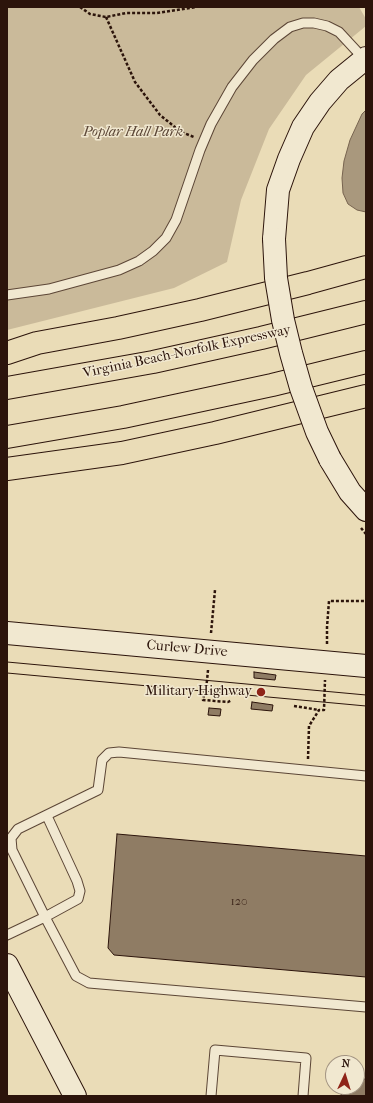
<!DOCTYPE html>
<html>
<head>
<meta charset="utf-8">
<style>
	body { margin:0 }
	#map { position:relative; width:373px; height:1103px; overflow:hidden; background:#eadcb7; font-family:"IM FELL French Canon",serif }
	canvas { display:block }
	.frame { position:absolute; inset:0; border:8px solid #2c140b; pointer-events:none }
	.north { position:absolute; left:325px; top:1055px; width:40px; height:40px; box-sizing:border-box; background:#f1e8d0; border:1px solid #a29381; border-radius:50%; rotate:4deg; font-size:11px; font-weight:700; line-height:16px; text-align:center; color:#2c140b }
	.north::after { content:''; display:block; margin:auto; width:14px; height:18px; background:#8f2418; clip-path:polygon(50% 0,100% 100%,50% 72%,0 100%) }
</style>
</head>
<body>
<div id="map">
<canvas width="373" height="1103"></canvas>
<div class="frame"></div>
<div class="north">N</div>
</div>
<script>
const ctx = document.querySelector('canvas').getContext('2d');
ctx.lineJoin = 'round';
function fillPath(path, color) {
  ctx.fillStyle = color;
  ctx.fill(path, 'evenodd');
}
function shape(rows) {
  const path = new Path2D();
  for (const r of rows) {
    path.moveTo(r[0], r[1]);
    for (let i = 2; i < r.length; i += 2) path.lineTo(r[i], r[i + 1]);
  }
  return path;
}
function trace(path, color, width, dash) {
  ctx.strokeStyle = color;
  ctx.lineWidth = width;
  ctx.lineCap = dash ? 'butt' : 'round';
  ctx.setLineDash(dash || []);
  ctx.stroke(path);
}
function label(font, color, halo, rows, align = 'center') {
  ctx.font = font + ' "IM FELL French Canon",serif';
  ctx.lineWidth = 3;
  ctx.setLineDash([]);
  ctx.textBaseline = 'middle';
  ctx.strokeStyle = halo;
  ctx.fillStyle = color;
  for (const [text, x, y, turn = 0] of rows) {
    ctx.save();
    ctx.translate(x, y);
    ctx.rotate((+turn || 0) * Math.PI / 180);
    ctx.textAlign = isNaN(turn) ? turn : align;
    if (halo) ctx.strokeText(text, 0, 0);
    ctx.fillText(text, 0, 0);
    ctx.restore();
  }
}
const green = shape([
	[7,7,359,7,366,19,366,26,306,75,269,129,241,200,227,262,174,288,7,330]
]);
const water = shape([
	[366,110,366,212,357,210,348,204,343,193,342,178,344,161,350,140,362,114,366,110]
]);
const building = shape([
	[254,672,276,675,275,680,254,678,254,672],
	[252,702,273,705,272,711,251,709,252,702],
	[209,708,221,709,220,716,208,715,209,708],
	[117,834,366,856,366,977,114,955,108,948,117,834],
	[357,1079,366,1079,366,1096,341,1096,342,1087,357,1087,357,1079]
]);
const path = shape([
	[80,7,90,14,106,17,126,13,157,13,196,7],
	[106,17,135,82,160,115,181,132,194,137],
	[361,528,366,534],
	[211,633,215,590],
	[327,644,327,627,329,601,366,601],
	[208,670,207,681,203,700,228,702,232,700],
	[294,706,319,710],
	[308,759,309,726,319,710,324,710,325,680]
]);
const lane = shape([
	[7,295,49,289,119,270,139,261,153,251,166,238,176,220,200,150,211,124,232,87,253,60,274,39,290,27,303,23,314,23,327,26,339,32,364,59],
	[47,816,77,881,80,891,78,899,45,917,12,850,11,838,18,829,98,790,102,760,109,753,119,752,366,776],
	[7,935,45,917,76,976,89,983,366,1007],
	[211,1096,215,1050,306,1058,303,1096]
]);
const secondary = shape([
	[274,239,278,190,289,159,303,127,320,102,339,80,366,58],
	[330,459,350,492,366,510],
	[7,633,366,666],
	[7,965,75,1096]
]);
const highway = shape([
	[7,353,37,343,118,328,200,310,308,283,366,267],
	[7,388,153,362,261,338,366,312],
	[7,437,123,417,272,385,366,362],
	[7,469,122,453,215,433,366,396]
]);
const tram = shape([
	[7,662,366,695],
	[7,673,366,706]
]);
const secondaryBridge = shape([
	[274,239,276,278,283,320,291,353,301,388,317,432,330,459]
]);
const markers = [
	[261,692,5,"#8f2418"]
];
const numberNames = [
	["120",239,902]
];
const parkNames = [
	["Poplar Hall Park",133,133]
];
const streetNames = [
	["Virginia Beach-Norfolk Expressway",187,352,-12],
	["Curlew Drive",187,649,5]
];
const poiNames = [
	["Military Highway",252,692]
];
fillPath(green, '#caba9a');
fillPath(water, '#a9987d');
trace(water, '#77634f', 1);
fillPath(building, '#8f7c64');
trace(building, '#2c140b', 1);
trace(lane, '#5c4636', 11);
trace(secondary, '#2c140b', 24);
trace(highway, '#2c140b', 24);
trace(path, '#2c140b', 2.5, [3, 2]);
trace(lane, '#f1e8d0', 9);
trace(secondary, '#f1e8d0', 22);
trace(highway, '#eadcb7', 22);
trace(tram, '#2c140b', 1);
trace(secondaryBridge, '#2c140b', 24, []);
trace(secondaryBridge, '#f1e8d0', 22);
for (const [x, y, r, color] of markers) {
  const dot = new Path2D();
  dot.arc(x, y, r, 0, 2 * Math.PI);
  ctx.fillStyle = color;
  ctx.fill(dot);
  trace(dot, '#f1e8d0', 1.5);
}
label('12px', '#452e21', null, numberNames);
label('italic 14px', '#5b4636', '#f1e8d0', parkNames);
label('14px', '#2c140b', '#f1e8d0', streetNames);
label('14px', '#2c140b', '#f1e8d0', poiNames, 'right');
</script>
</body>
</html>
